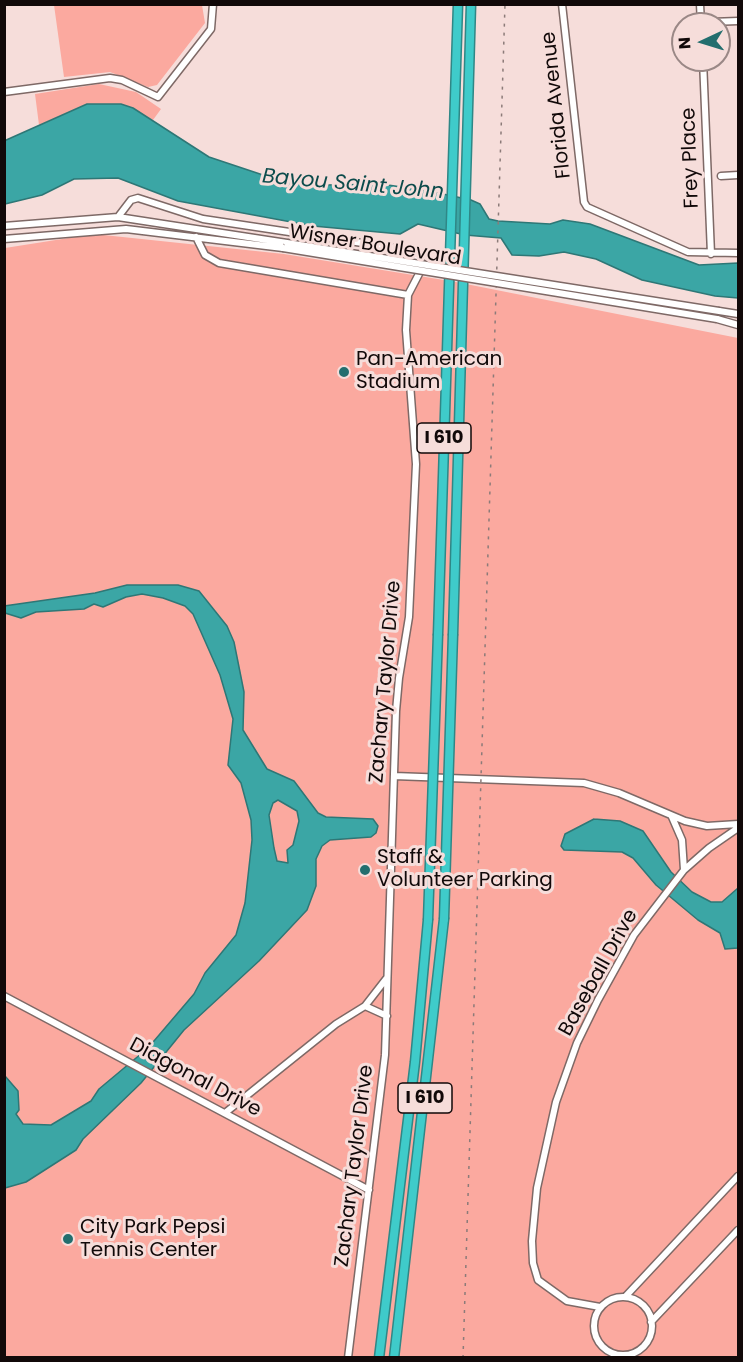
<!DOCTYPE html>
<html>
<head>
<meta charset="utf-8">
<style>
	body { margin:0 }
	#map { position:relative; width:743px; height:1362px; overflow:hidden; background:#f6ddda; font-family:Poppins,sans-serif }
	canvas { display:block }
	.frame { position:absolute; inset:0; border:6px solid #110909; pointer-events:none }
	.north { position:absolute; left:671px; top:12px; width:60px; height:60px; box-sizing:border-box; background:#f6ddda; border:2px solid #9a8886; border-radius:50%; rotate:266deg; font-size:16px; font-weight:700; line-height:24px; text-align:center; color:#110909 }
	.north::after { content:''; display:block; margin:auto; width:21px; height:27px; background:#236e6e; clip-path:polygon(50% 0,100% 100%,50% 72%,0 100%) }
</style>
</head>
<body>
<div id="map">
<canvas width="743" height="1362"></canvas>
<div class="frame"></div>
<div class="north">N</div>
</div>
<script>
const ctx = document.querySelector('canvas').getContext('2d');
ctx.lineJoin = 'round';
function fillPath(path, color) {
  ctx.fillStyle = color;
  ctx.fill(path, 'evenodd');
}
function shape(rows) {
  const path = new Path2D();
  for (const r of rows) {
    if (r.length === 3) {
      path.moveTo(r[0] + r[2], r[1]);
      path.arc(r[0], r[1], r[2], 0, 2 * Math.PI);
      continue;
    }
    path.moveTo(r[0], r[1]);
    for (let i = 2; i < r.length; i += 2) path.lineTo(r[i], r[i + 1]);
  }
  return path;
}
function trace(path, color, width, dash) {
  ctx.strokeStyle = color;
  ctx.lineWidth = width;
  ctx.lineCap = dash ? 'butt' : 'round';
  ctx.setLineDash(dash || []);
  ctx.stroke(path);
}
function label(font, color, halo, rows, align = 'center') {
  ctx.font = font + ' Poppins,sans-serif';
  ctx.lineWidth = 6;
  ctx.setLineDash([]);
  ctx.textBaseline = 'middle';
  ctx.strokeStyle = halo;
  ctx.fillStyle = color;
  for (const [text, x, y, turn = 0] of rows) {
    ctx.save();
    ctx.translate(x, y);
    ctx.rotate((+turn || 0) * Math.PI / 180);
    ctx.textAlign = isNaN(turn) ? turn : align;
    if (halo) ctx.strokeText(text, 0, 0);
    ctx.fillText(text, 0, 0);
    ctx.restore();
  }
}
const green = shape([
	[54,5,202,5,205,23,157,85,148,87,110,72,64,77],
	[99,84,136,92,161,109,153,120,121,104,87,104,39,125,35,94],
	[94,234,284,254,456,282,738,338,738,1357,5,1357,5,248]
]);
const water = shape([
	[87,104,121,104,133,108,209,157,281,181,326,185,381,184,429,191,471,200,480,204,489,219,498,221,550,224,563,220,590,224,699,265,738,263,738,298,715,296,642,280,596,259,564,252,539,256,512,255,501,238,465,235,418,224,400,234,313,226,178,201,118,178,74,179,42,195,5,204,4,141,87,104],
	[127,585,178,585,199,591,227,626,234,642,244,692,243,730,267,769,294,781,318,813,326,817,373,819,378,826,376,833,371,837,330,840,322,846,316,859,316,886,307,910,259,961,184,1030,141,1083,83,1139,76,1150,26,1182,5,1188,5,1076,18,1091,19,1110,16,1114,23,1124,51,1125,91,1101,99,1089,148,1048,194,994,205,973,236,935,245,903,252,840,251,820,241,783,228,765,233,719,220,675,193,614,185,606,163,598,142,594,126,597,103,607,94,604,84,609,36,612,21,618,5,613,4,606,95,593,127,585],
	[278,800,297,811,299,821,293,845,287,850,288,863,277,861,274,848,269,815,273,803,278,800],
	[594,819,620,821,643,831,671,872,692,892,711,902,722,902,738,888,738,948,725,949,720,933,698,920,656,885,633,858,622,852,564,850,561,846,565,834,594,819]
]);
const minor = shape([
	[562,4,584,202,587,207,688,252,738,253],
	[700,4,701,24],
	[711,22,738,21],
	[703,60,711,254],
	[4,92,110,78,122,80,158,97,211,29,213,4],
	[721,176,738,175],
	[118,217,131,200,138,198,203,219,409,250,422,263,421,270,408,295,406,330,416,464,409,617,399,678,396,711,385,1055,348,1358],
	[4,226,118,217,287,243],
	[196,237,205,255,219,263,408,295],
	[4,239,126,229,283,248],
	[719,311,738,314],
	[717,319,738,325],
	[394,776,584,783,619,793,685,821,707,826,738,824],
	[684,870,709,848,738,828],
	[4,996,369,1190],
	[365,1006,387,1016],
	[225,1113,336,1024,365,1006,386,979],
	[625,1297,738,1176],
	[623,1326,29],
	[600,1307,567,1301,538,1280,533,1263,532,1241,537,1188,556,1102,577,1043,598,1000,634,935,684,870,682,840,672,817],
	[651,1322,738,1230]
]);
const highway = shape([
	[438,634,458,4],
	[453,634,471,4],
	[379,1358,415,1062,428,920],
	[394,1358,444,919]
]);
const rail = shape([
	[463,1358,505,4]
]);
const minorBridge = shape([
	[287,243,719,311],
	[283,248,717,319]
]);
const highwayBridge = shape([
	[444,919,453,634],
	[428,920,438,634]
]);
const markers = [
	[344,372,6,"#236e6e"],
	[365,870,6,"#236e6e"],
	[68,1239,6,"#236e6e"]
];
const shields = [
	[444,438,54],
	[425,1098,54]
];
const shieldNames = [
	["I 610",444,438],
	["I 610",425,1098]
];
const streetNames = [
	["Florida Avenue",557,105,-96],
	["Frey Place",691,158,-92],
	["Wisner Boulevard",375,246,9],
	["Zachary Taylor Drive",386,682,-85],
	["Baseball Drive",599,973,-61],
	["Diagonal Drive",195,1078,28],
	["Zachary Taylor Drive",355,1166,-83]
];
const poiNames = [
	["Pan-American",356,360],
	["Stadium",356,383],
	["Staff &",377,858],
	["Volunteer Parking",377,881],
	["City Park Pepsi",80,1228],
	["Tennis Center",80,1251]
];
const waterNames = [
	["Bayou Saint John",353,185,5]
];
fillPath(green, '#fba99f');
fillPath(water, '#3ba6a5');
trace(water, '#2e7776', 1.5);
trace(minor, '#7e6966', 9);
trace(highway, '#2f8786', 11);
trace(minor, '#fff', 6);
trace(highway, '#3fcbca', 8);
trace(rail, '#8c7b79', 1.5, [3, 6]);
trace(minorBridge, '#7e6966', 9, []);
trace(highwayBridge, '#2f8786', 11, []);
trace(minorBridge, '#fff', 6);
trace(highwayBridge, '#3fcbca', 8);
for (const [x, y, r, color] of markers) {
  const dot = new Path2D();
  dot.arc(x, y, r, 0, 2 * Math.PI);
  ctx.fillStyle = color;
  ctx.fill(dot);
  trace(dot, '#f6ddda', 2);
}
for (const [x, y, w] of shields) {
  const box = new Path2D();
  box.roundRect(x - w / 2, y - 15, w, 30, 4.5);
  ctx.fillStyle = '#f6ddda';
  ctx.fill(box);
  trace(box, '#110909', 1.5);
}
label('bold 18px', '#110909', null, shieldNames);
label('20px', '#110909', '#f6ddda', streetNames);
label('20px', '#110909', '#f6ddda', poiNames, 'left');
label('italic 21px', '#0c4b4b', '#f6ddda', waterNames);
</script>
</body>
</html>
